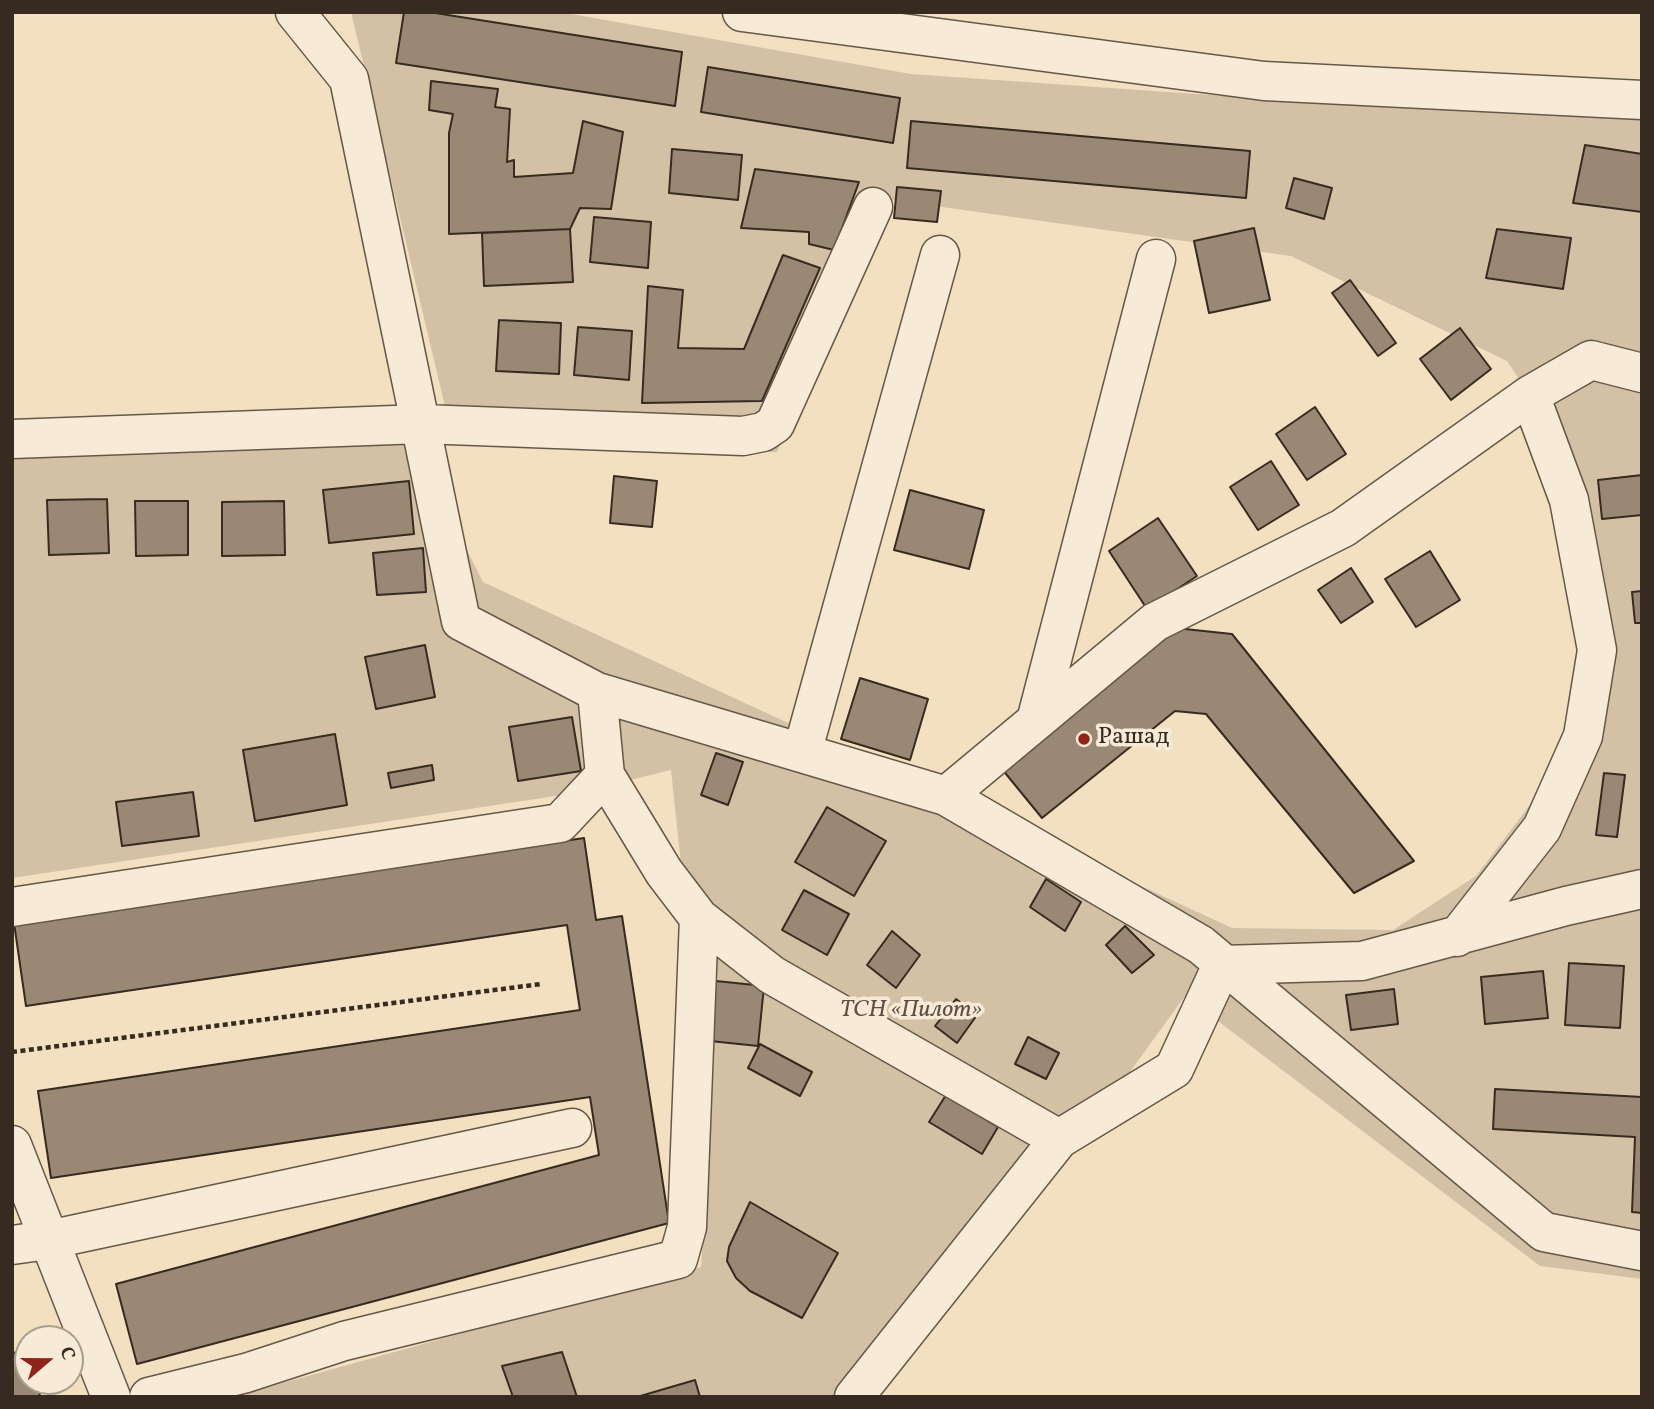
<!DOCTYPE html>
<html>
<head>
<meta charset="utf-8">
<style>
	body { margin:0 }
	#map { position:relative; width:1654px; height:1409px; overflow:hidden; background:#f3e0c1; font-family:Vollkorn,serif }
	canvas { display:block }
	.frame { position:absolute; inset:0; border:14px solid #372a20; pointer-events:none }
	.north { position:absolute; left:14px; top:1325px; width:70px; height:70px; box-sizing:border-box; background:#f7ebd7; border:2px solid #aa9e8e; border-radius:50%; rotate:70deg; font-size:19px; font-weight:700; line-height:28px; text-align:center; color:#372a20 }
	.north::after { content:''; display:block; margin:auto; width:24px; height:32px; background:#8f2418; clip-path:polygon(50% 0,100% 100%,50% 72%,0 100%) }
</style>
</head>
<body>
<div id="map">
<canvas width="1654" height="1409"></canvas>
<div class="frame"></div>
<div class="north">С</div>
</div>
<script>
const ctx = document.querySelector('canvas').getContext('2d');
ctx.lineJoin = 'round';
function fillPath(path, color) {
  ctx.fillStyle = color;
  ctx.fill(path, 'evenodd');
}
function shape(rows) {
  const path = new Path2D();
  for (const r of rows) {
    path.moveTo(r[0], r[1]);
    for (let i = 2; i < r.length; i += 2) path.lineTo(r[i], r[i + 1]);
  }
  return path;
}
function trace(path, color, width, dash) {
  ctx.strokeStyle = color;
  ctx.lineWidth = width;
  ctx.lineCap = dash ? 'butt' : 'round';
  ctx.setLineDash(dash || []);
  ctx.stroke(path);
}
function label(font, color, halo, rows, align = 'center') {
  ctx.font = font + ' Vollkorn,serif';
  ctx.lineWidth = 7;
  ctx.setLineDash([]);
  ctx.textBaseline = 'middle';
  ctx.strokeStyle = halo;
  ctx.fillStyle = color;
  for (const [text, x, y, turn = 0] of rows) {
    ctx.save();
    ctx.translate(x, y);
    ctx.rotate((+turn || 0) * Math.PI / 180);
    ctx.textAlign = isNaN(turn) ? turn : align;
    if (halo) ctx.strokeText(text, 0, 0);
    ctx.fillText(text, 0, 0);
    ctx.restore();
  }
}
const green = shape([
	[351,12,560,12,911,74,1225,96,1642,112,1642,1279,1540,1266,1185,996,1063,1164,859,1397,232,1397,701,1267,710,1137,671,770,582,792,12,878,12,460,399,415,483,582,1232,928,1393,930,1476,876,1567,756,1583,634,1530,395,1507,361,1291,256,892,200,777,452,454,444]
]);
const building = shape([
	[404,12,429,12,682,52,675,106,396,63,404,12],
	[708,67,900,98,893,143,701,112,708,67],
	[431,81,498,89,495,107,510,109,507,162,514,160,514,177,573,173,583,121,623,132,611,209,580,208,570,229,449,234,449,133,453,114,429,110,431,81],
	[911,121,1250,151,1246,198,907,168,911,121],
	[1585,145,1642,154,1642,212,1573,203,1585,145],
	[672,149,742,155,738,200,669,193,672,149],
	[755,169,859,182,834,250,809,244,809,232,741,228,755,169],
	[1294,178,1332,188,1324,219,1286,208,1294,178],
	[897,187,941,191,937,222,894,218,897,187],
	[594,217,651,222,648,268,590,262,594,217],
	[1254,228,1270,300,1209,313,1194,241,1254,228],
	[570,229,573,282,484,286,482,233,570,229],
	[1497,229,1571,238,1563,289,1486,278,1497,229],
	[783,255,820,268,762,401,642,403,648,286,683,290,678,348,744,349,783,255],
	[1350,280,1396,343,1378,356,1332,293,1350,280],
	[499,320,561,323,559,374,496,371,499,320],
	[578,327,632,331,629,380,574,375,578,327],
	[1460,328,1491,369,1451,400,1420,359,1460,328],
	[1315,407,1346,454,1307,480,1276,434,1315,407],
	[1271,461,1299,505,1258,530,1230,487,1271,461],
	[1642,475,1642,515,1602,519,1598,480,1642,475],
	[614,476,657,481,652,527,610,523,614,476],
	[409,481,414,534,329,543,323,490,409,481],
	[910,490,984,510,969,569,894,550,910,490],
	[107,499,109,553,49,555,47,500,107,499],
	[135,501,188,501,188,555,136,556,135,501],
	[284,501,285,555,222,556,222,502,284,501],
	[1158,518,1197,576,1147,609,1109,551,1158,518],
	[423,548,426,592,377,595,373,553,423,548],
	[1430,551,1460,600,1416,627,1385,579,1430,551],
	[1351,568,1373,602,1341,623,1318,590,1351,568],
	[1642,591,1642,623,1635,623,1632,592,1642,591],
	[1166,627,1232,634,1414,861,1354,893,1206,714,1175,711,1042,818,997,763,1166,627],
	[425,645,435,697,376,709,365,657,425,645],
	[860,678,928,699,910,760,841,739,860,678],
	[572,717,581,771,518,781,509,727,572,717],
	[335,734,347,805,255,821,243,750,335,734],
	[716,753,743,762,728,805,701,795,716,753],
	[432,765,434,780,391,788,388,773,432,765],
	[1604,773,1625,775,1617,837,1596,835,1604,773],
	[193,792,199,836,122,846,116,802,193,792],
	[827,807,886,841,854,896,795,862,827,807],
	[584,838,596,920,622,916,669,1223,137,1364,116,1284,599,1155,590,1097,51,1178,38,1091,580,1010,567,925,26,1006,14,923,584,838],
	[1046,879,1081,902,1065,931,1030,907,1046,879],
	[804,890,849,914,827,955,782,930,804,890],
	[1125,926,1154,955,1132,973,1106,945,1125,926],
	[892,931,920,955,896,988,867,965,892,931],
	[1569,963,1624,966,1620,1028,1565,1025,1569,963],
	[1543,971,1548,1018,1485,1024,1481,977,1543,971],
	[716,981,764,986,758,1046,710,1041,716,981],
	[1394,989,1398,1024,1351,1030,1346,995,1394,989],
	[956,999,977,1015,957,1043,935,1026,956,999],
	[1028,1037,1059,1053,1046,1079,1015,1064,1028,1037],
	[760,1044,812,1072,800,1096,748,1068,760,1044],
	[1495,1089,1642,1097,1642,1213,1632,1212,1635,1137,1493,1129,1495,1089],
	[946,1095,998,1127,982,1154,929,1122,946,1095],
	[750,1202,838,1253,802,1318,750,1291,736,1278,727,1261,729,1247,750,1202],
	[28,1351,28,1381,38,1381,40,1397,12,1397,12,1353,28,1351],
	[562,1352,577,1397,513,1397,502,1366,562,1352],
	[695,1380,700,1397,637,1397,695,1380]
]);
const path = shape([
	[12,1052,541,984]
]);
const minor = shape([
	[295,12,349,79,461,621,597,692,946,796,1201,945,1544,1232,1642,1251],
	[742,12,1264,81,1642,100],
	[12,439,422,424,743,436,763,432,775,424,873,207],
	[1036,721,1156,259],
	[802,753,940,255],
	[946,796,1155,622,1343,528,1530,395,1591,360,1642,373],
	[12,907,560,823,605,775],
	[699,918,772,975,1059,1139],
	[1457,937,1542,828,1583,736,1597,650,1569,500,1530,395],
	[12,1145,111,1397],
	[12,1245,48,1240,572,1128],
	[149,1397,246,1373,344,1341,678,1259,687,1227,699,918,664,872,605,775,597,692],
	[854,1397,1059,1139,1174,1069,1222,965,1362,961,1566,906,1642,889]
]);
const markers = [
	[1084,739,7,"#8f2418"]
];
const poiNames = [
	["Рашад",1098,739]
];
const parkNames = [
	["ТСН «Пилот»",911,1012]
];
fillPath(green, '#d3c1a6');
fillPath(building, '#998974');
trace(building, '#372a20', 2);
trace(minor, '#665848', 41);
trace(path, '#372a20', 4.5, [5, 3.5]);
trace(minor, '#f7ebd7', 38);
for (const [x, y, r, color] of markers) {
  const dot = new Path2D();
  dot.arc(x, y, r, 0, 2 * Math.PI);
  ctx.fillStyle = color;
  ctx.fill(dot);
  trace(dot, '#f7ebd7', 2.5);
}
label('24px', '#372a20', '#f7ebd7', poiNames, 'left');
label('italic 24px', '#5e5042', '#f7ebd7', parkNames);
</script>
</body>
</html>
